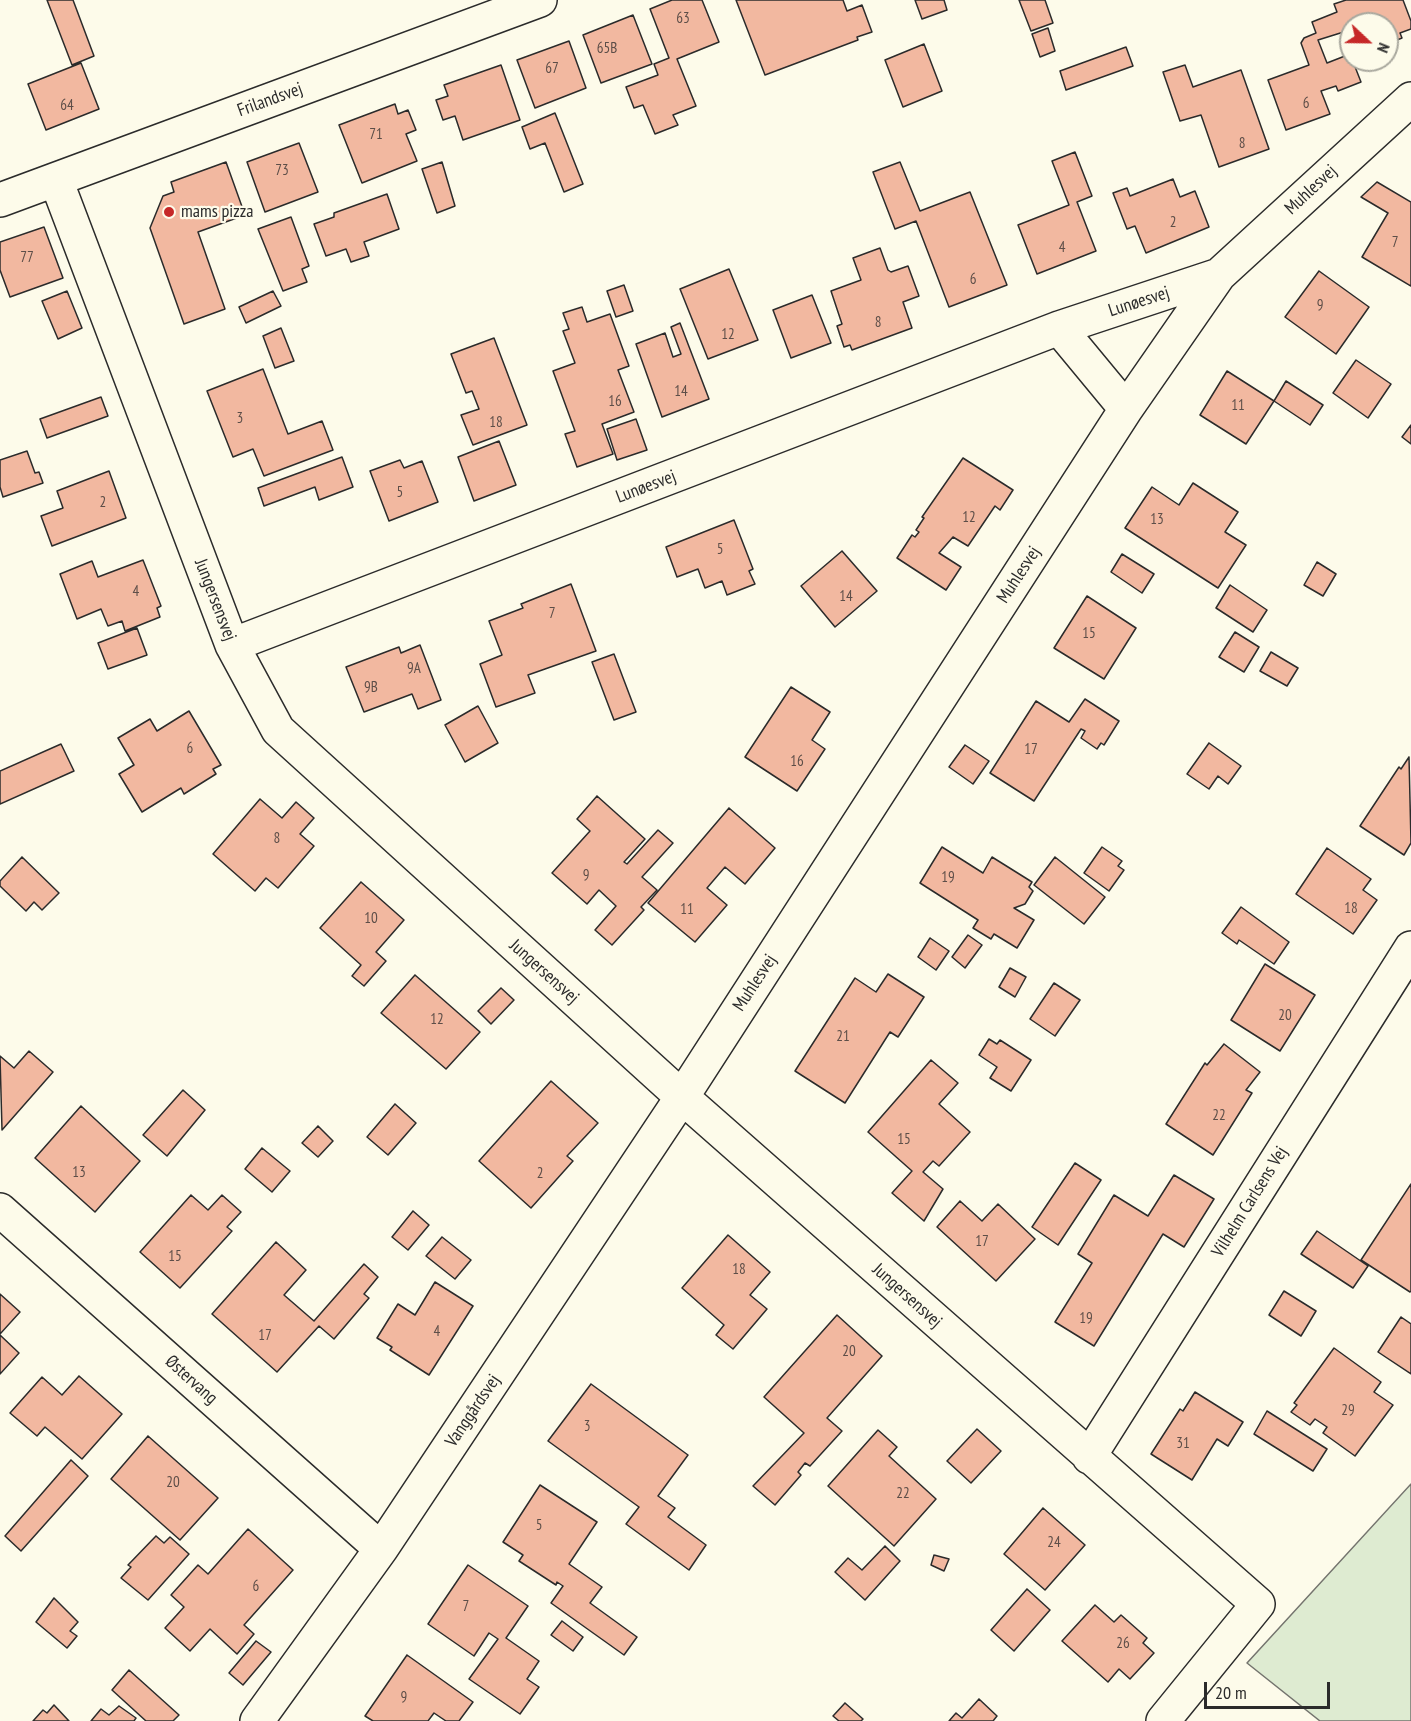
<!DOCTYPE html>
<html>
<head>
<meta charset="utf-8">
<style>
	body { margin:0 }
	#map { position:relative; width:1411px; height:1721px; overflow:hidden; background:#fdfbea; font-family:"PT Sans Narrow",sans-serif }
	canvas { display:block }
	.north { position:absolute; left:1339px; top:12px; width:60px; height:60px; box-sizing:border-box; background:#fdfbea; border:2px solid #a9a89e; border-radius:50%; rotate:112deg; font-size:16px; font-weight:700; line-height:24px; text-align:center; color:#2b2b2b }
	.north::after { content:''; display:block; margin:auto; width:21px; height:27px; background:#c62828; clip-path:polygon(50% 0,100% 100%,50% 72%,0 100%) }
	.scale { position:absolute; left:1204px; top:1682px; width:126px; height:27px; box-sizing:border-box; border:3px solid #2b2b2b; border-top:0; padding-left:8px; font-size:18px; line-height:21px; white-space:nowrap; color:#2b2b2b; -webkit-text-stroke:4px #fdfbea; paint-order:stroke }
</style>
</head>
<body>
<div id="map">
<canvas width="1411" height="1721"></canvas>
<div class="north">N</div>
<div class="scale">20 m</div>
</div>
<script>
const ctx = document.querySelector('canvas').getContext('2d');
ctx.lineJoin = 'round';
function fillPath(path, color) {
  ctx.fillStyle = color;
  ctx.fill(path, 'evenodd');
}
function shape(rows) {
  const path = new Path2D();
  for (const r of rows) {
    path.moveTo(r[0], r[1]);
    for (let i = 2; i < r.length; i += 2) path.lineTo(r[i], r[i + 1]);
  }
  return path;
}
function trace(path, color, width, dash) {
  ctx.strokeStyle = color;
  ctx.lineWidth = width;
  ctx.lineCap = dash ? 'butt' : 'round';
  ctx.setLineDash(dash || []);
  ctx.stroke(path);
}
function label(font, color, halo, rows, align = 'center') {
  ctx.font = font + ' "PT Sans Narrow",sans-serif';
  ctx.lineWidth = 4.5;
  ctx.setLineDash([]);
  ctx.textBaseline = 'middle';
  ctx.strokeStyle = halo;
  ctx.fillStyle = color;
  for (const [text, x, y, turn = 0] of rows) {
    ctx.save();
    ctx.translate(x, y);
    ctx.rotate((+turn || 0) * Math.PI / 180);
    ctx.textAlign = isNaN(turn) ? turn : align;
    if (halo) ctx.strokeText(text, 0, 0);
    ctx.fillText(text, 0, 0);
    ctx.restore();
  }
}
const green = shape([
	[1411,1484,1411,1721,1320,1721,1247,1663,1411,1484]
]);
const building = shape([
	[47,0,73,0,94,56,72,65,47,0],
	[672,0,702,0,719,42,677,59,696,106,673,115,678,125,655,134,643,105,634,108,626,87,658,75,654,64,669,58,650,9,672,0],
	[736,0,843,0,847,11,862,5,872,32,857,37,858,40,765,75,736,0],
	[915,0,944,0,947,10,922,19,915,0],
	[1019,0,1045,0,1053,23,1031,31,1019,0],
	[1346,0,1403,0,1411,21,1411,29,1400,33,1402,38,1387,44,1387,24,1351,24,1351,33,1350,30,1318,40,1327,63,1350,54,1361,82,1338,91,1336,86,1321,91,1330,114,1286,130,1268,80,1309,65,1301,43,1304,38,1316,33,1312,22,1337,12,1334,4,1346,0],
	[633,15,652,64,601,83,583,35,633,15],
	[1048,28,1055,51,1040,57,1032,34,1048,28],
	[569,41,586,88,535,108,517,60,569,41],
	[924,44,942,91,903,107,885,60,924,44],
	[1126,47,1133,66,1066,90,1060,71,1126,47],
	[81,63,99,109,46,130,28,84,81,63],
	[501,65,520,120,463,140,455,116,443,120,436,100,448,96,444,85,501,65],
	[1185,65,1193,87,1241,70,1269,149,1219,167,1201,115,1180,121,1163,72,1185,65],
	[395,104,398,114,408,110,416,130,406,134,417,161,362,183,339,125,395,104],
	[555,113,583,184,564,192,545,143,530,149,522,127,555,113],
	[299,143,318,192,265,212,247,162,299,143],
	[1075,152,1092,196,1077,202,1096,251,1037,274,1018,225,1069,205,1052,161,1075,152],
	[226,162,245,215,198,232,225,309,184,324,150,228,163,196,174,192,171,182,226,162],
	[442,162,455,206,437,213,422,169,442,162],
	[900,162,920,211,970,192,1007,285,949,307,916,221,895,229,873,172,900,162],
	[1173,179,1180,197,1195,191,1209,227,1146,253,1135,226,1127,229,1113,193,1127,188,1130,196,1173,179],
	[1377,182,1411,202,1411,286,1362,257,1388,213,1361,197,1377,182],
	[387,194,399,229,364,242,369,256,351,262,346,249,326,256,314,224,334,217,334,213,387,194],
	[291,217,309,266,302,269,307,282,283,291,258,229,291,217],
	[44,227,63,278,10,297,0,270,0,242,44,227],
	[880,248,888,270,891,272,908,266,919,296,903,302,912,328,852,350,850,345,844,347,837,326,842,324,831,291,861,280,853,258,880,248],
	[729,269,758,340,708,359,680,289,729,269],
	[1319,271,1369,307,1336,354,1285,317,1319,271],
	[624,285,633,311,616,317,607,291,624,285],
	[67,291,82,328,58,339,42,301,67,291],
	[273,291,281,306,246,323,239,307,273,291],
	[812,295,831,343,791,358,773,310,812,295],
	[582,307,587,322,610,314,629,366,618,370,634,412,602,424,613,454,577,467,565,434,575,431,553,371,575,363,563,331,569,329,563,313,582,307],
	[680,323,709,399,662,417,636,344,665,333,673,357,681,354,671,327,680,323],
	[281,328,294,361,275,368,263,336,281,328],
	[494,338,527,425,473,445,461,415,479,409,472,391,466,393,451,354,494,338],
	[1356,360,1391,384,1368,418,1333,393,1356,360],
	[263,369,288,434,322,421,333,450,264,476,253,449,233,457,207,391,263,369],
	[1227,371,1274,401,1246,444,1200,415,1227,371],
	[1286,381,1323,405,1310,425,1274,401,1286,381],
	[101,397,108,416,47,438,40,419,101,397],
	[636,419,647,450,617,460,607,429,636,419],
	[1411,425,1411,444,1402,437,1411,425],
	[499,441,516,485,474,501,458,457,499,441],
	[27,451,35,473,39,472,43,483,3,497,0,487,0,460,27,451],
	[342,457,353,487,319,500,315,487,264,506,258,488,342,457],
	[963,458,1013,490,1000,510,995,506,968,546,953,537,939,553,961,567,946,590,897,558,912,535,915,537,919,532,916,530,924,518,922,517,963,458],
	[400,460,404,468,422,461,438,502,389,521,370,471,400,460],
	[109,471,126,518,52,546,41,516,63,508,57,491,109,471],
	[1193,483,1238,512,1225,532,1246,545,1218,588,1125,528,1152,487,1179,505,1193,483],
	[734,520,753,569,749,571,755,584,727,595,722,581,705,588,698,569,677,577,666,547,734,520],
	[842,551,877,591,835,627,801,586,842,551],
	[1122,554,1154,574,1142,593,1111,572,1122,554],
	[143,560,161,606,157,608,160,617,125,631,122,621,108,626,101,609,77,619,60,574,92,561,98,577,143,560],
	[1317,562,1336,574,1323,596,1304,585,1317,562],
	[571,584,596,651,528,675,535,693,496,707,480,664,502,655,489,621,523,608,521,604,571,584],
	[1230,585,1267,610,1253,632,1216,608,1230,585],
	[1087,596,1136,628,1104,679,1054,648,1087,596],
	[137,628,147,655,108,669,98,643,137,628],
	[1235,632,1259,647,1244,672,1219,657,1235,632],
	[420,645,441,700,418,709,412,694,364,712,346,667,399,647,401,653,420,645],
	[1271,652,1298,668,1287,686,1260,671,1271,652],
	[614,654,636,712,614,720,592,662,614,654],
	[791,687,830,712,812,740,825,749,797,791,745,757,791,687],
	[1085,699,1119,721,1104,745,1101,743,1097,749,1081,738,1085,731,1081,729,1034,801,990,773,1036,701,1069,722,1085,699],
	[478,706,498,743,465,762,445,725,478,706],
	[189,711,221,765,213,769,216,774,184,794,181,788,142,812,119,774,134,765,118,738,150,719,157,731,189,711],
	[1209,743,1241,766,1228,784,1218,776,1209,789,1187,774,1209,743],
	[61,744,74,771,0,804,0,771,61,744],
	[965,745,989,761,973,784,949,767,965,745],
	[1409,757,1411,843,1404,855,1360,826,1399,767,1401,769,1409,757],
	[597,796,645,839,624,862,627,864,658,830,673,843,642,877,657,890,641,907,644,910,612,945,595,930,616,906,599,890,587,904,552,873,590,831,577,819,597,796],
	[260,799,282,818,296,802,314,818,300,834,314,846,278,888,266,878,255,891,213,854,260,799],
	[729,808,775,848,745,884,725,867,707,888,727,905,695,942,648,903,729,808],
	[942,847,983,873,992,857,1032,882,1029,887,1033,891,1025,904,1014,908,1034,920,1017,948,994,934,991,939,973,928,978,920,920,883,942,847],
	[1102,847,1122,861,1118,866,1124,870,1109,891,1084,873,1102,847],
	[1327,848,1371,879,1363,890,1377,900,1353,934,1296,894,1327,848],
	[22,857,59,893,42,910,34,902,26,911,0,886,0,881,22,857],
	[1055,857,1105,897,1084,924,1034,885,1055,857],
	[361,882,404,920,376,952,386,961,364,986,352,976,361,965,320,928,361,882],
	[1241,907,1289,942,1274,964,1239,940,1237,944,1222,933,1241,907],
	[968,935,982,945,965,968,952,957,968,935],
	[930,938,949,951,936,970,918,957,930,938],
	[1265,964,1315,995,1280,1051,1231,1020,1265,964],
	[1010,968,1026,977,1015,997,999,987,1010,968],
	[888,974,924,997,898,1037,890,1032,845,1103,795,1071,855,978,876,992,888,974],
	[415,975,480,1032,446,1069,381,1013,415,975],
	[1054,983,1080,1000,1055,1036,1030,1019,1054,983],
	[501,988,514,1000,491,1024,478,1011,501,988],
	[989,1039,997,1044,1000,1040,1031,1060,1011,1091,990,1078,997,1067,979,1055,989,1039],
	[1224,1044,1260,1072,1246,1090,1252,1093,1213,1155,1166,1124,1205,1063,1207,1065,1224,1044],
	[29,1051,53,1072,2,1130,0,1056,14,1068,29,1051],
	[931,1060,958,1083,939,1104,970,1132,939,1166,933,1161,923,1172,943,1189,924,1221,892,1193,912,1171,868,1132,931,1060],
	[551,1081,598,1123,567,1156,573,1161,531,1208,479,1161,551,1081],
	[183,1090,205,1110,167,1156,143,1135,183,1090],
	[395,1104,416,1123,388,1155,367,1137,395,1104],
	[81,1106,140,1161,95,1212,35,1158,81,1106],
	[318,1126,333,1141,318,1157,302,1143,318,1126],
	[262,1148,290,1171,272,1192,245,1169,262,1148],
	[1075,1163,1101,1180,1058,1245,1032,1227,1075,1163],
	[1174,1175,1214,1199,1184,1247,1163,1234,1094,1346,1055,1322,1092,1263,1078,1254,1114,1195,1148,1216,1174,1175],
	[1411,1184,1411,1291,1410,1292,1361,1260,1411,1184],
	[191,1195,208,1210,222,1195,241,1212,227,1227,232,1231,180,1288,140,1252,191,1195],
	[960,1201,982,1221,998,1204,1035,1239,996,1281,937,1227,960,1201],
	[413,1211,429,1225,408,1250,392,1237,413,1211],
	[1317,1231,1368,1266,1353,1288,1301,1254,1317,1231],
	[728,1235,770,1272,750,1295,767,1309,733,1349,716,1335,724,1325,682,1288,728,1235],
	[442,1237,471,1260,455,1279,426,1256,442,1237],
	[276,1242,306,1270,284,1295,314,1321,364,1264,378,1277,364,1294,369,1298,334,1339,319,1326,277,1372,212,1314,276,1242],
	[435,1282,473,1306,429,1375,390,1350,392,1347,377,1338,398,1304,415,1315,435,1282],
	[1284,1291,1316,1311,1301,1336,1269,1315,1284,1291],
	[0,1294,20,1312,0,1334,0,1294],
	[837,1315,882,1356,827,1418,842,1431,810,1466,805,1463,798,1472,801,1475,775,1505,753,1486,804,1433,764,1397,837,1315],
	[1401,1317,1411,1324,1411,1374,1378,1352,1401,1317],
	[0,1335,19,1353,0,1374,0,1335],
	[1334,1348,1381,1382,1374,1392,1393,1405,1355,1456,1323,1433,1327,1427,1315,1419,1310,1425,1291,1412,1297,1405,1294,1403,1334,1348],
	[79,1376,122,1414,82,1459,45,1427,37,1436,10,1413,42,1377,62,1395,79,1376],
	[591,1384,688,1455,658,1496,675,1508,668,1517,706,1545,689,1570,626,1524,639,1507,548,1441,591,1384],
	[1195,1392,1243,1422,1228,1446,1217,1439,1192,1480,1151,1454,1180,1409,1183,1411,1195,1392],
	[1267,1411,1327,1449,1313,1471,1254,1434,1267,1411],
	[977,1429,1001,1451,971,1483,947,1461,977,1429],
	[878,1430,897,1447,889,1456,936,1499,894,1546,828,1486,878,1430],
	[148,1436,218,1498,180,1540,111,1479,148,1436],
	[71,1460,88,1476,21,1551,5,1536,71,1460],
	[540,1485,597,1522,569,1564,602,1587,590,1603,637,1637,624,1655,551,1603,563,1586,557,1582,556,1585,519,1561,523,1555,503,1542,540,1485],
	[1043,1508,1085,1545,1045,1590,1004,1554,1043,1508],
	[248,1529,293,1570,244,1625,254,1634,237,1654,210,1629,190,1651,165,1628,184,1607,171,1595,198,1565,208,1574,248,1529],
	[156,1536,164,1543,170,1537,189,1554,148,1600,121,1578,131,1567,128,1565,156,1536],
	[885,1546,900,1561,865,1600,835,1572,848,1558,862,1570,885,1546],
	[934,1555,949,1559,944,1571,931,1565,934,1555],
	[468,1565,528,1606,506,1638,539,1661,527,1679,539,1687,520,1714,469,1679,498,1639,489,1633,474,1656,428,1624,468,1565],
	[1027,1589,1050,1610,1014,1651,991,1630,1027,1589],
	[54,1598,78,1622,70,1631,77,1636,67,1648,36,1622,54,1598],
	[1095,1605,1114,1622,1121,1615,1147,1638,1143,1643,1154,1653,1130,1679,1119,1669,1108,1682,1062,1641,1095,1605],
	[562,1621,583,1637,573,1651,551,1635,562,1621],
	[256,1641,271,1652,243,1685,229,1673,256,1641],
	[407,1655,473,1702,459,1721,446,1721,434,1713,428,1721,373,1721,365,1716,407,1655],
	[129,1670,179,1715,173,1721,146,1721,112,1690,129,1670],
	[979,1699,997,1716,993,1721,949,1721,956,1713,962,1718,979,1699],
	[845,1703,863,1719,861,1721,839,1721,833,1716,845,1703],
	[54,1705,69,1721,33,1721,43,1710,47,1713,54,1705],
	[119,1706,136,1718,134,1721,91,1721,101,1709,109,1715,119,1706]
]);
const minor = shape([
	[56,180,232,645,278,730,682,1097,1258,1604,1163,1721],
	[0,200,540,0],
	[1059,328,1126,409],
	[232,645,1059,328,1219,275],
	[0,1210,381,1549],
	[1089,1457,1411,948],
	[257,1721,381,1549,682,1097,1126,409,1219,275,1411,99]
]);
const markers = [
	[169,212,6,"#c62828"]
];
const numberNames = [
	["63",683,19],
	["65B",607,49],
	["67",552,69],
	["6",1306,104],
	["64",67,106],
	["71",376,135],
	["8",1242,144],
	["73",282,171],
	["2",1173,223],
	["7",1395,243],
	["4",1062,248],
	["77",27,258],
	["6",973,280],
	["9",1320,306],
	["8",878,323],
	["12",728,335],
	["14",681,392],
	["16",615,402],
	["11",1238,406],
	["3",240,419],
	["18",496,423],
	["5",400,493],
	["2",103,503],
	["12",969,518],
	["13",1157,520],
	["5",720,550],
	["4",136,592],
	["14",846,597],
	["7",552,614],
	["15",1089,634],
	["9A",414,669],
	["9B",371,688],
	["6",190,749],
	["17",1031,750],
	["16",797,762],
	["8",277,839],
	["9",586,876],
	["19",948,878],
	["18",1351,909],
	["11",687,910],
	["10",371,919],
	["20",1285,1016],
	["12",437,1020],
	["21",843,1037],
	["22",1219,1116],
	["15",904,1140],
	["13",79,1173],
	["2",540,1174],
	["17",982,1242],
	["15",175,1257],
	["18",739,1270],
	["19",1086,1319],
	["4",437,1332],
	["17",265,1336],
	["20",849,1352],
	["29",1348,1411],
	["3",587,1427],
	["31",1183,1444],
	["20",173,1483],
	["22",903,1494],
	["5",539,1526],
	["24",1054,1543],
	["6",256,1587],
	["7",466,1607],
	["26",1123,1644],
	["9",404,1698]
];
const streetNames = [
	["Frilandsvej",270,100,-20],
	["Muhlesvej",1311,190,-43],
	["Lunøesvej",1139,302,-18],
	["Lunøesvej",646,487,-21],
	["Muhlesvej",1019,575,-57],
	["Jungersensvej",215,600,69],
	["Jungersensvej",544,972,42],
	["Muhlesvej",755,983,-57],
	["Vilhelm Carlsens Vej",1250,1202,-58],
	["Jungersensvej",907,1296,42],
	["Østervang",191,1380,42],
	["Vanggårdsvej",473,1411,-56]
];
const poiNames = [
	["mams pizza",181,212]
];
fillPath(green, '#deebd1');
trace(green, '#74746e', 1.5);
fillPath(building, '#f2b8a0');
trace(building, '#2b2b2b', 1.5);
trace(minor, '#2b2b2b', 36);
trace(minor, '#fdfbea', 33);
for (const [x, y, r, color] of markers) {
  const dot = new Path2D();
  dot.arc(x, y, r, 0, 2 * Math.PI);
  ctx.fillStyle = color;
  ctx.fill(dot);
  trace(dot, '#fdfbea', 2);
}
label('15px', '#5d4e48', null, numberNames);
label('18px', '#2b2b2b', '#fdfbea', streetNames);
label('18px', '#2b2b2b', '#fdfbea', poiNames, 'left');
</script>
</body>
</html>
